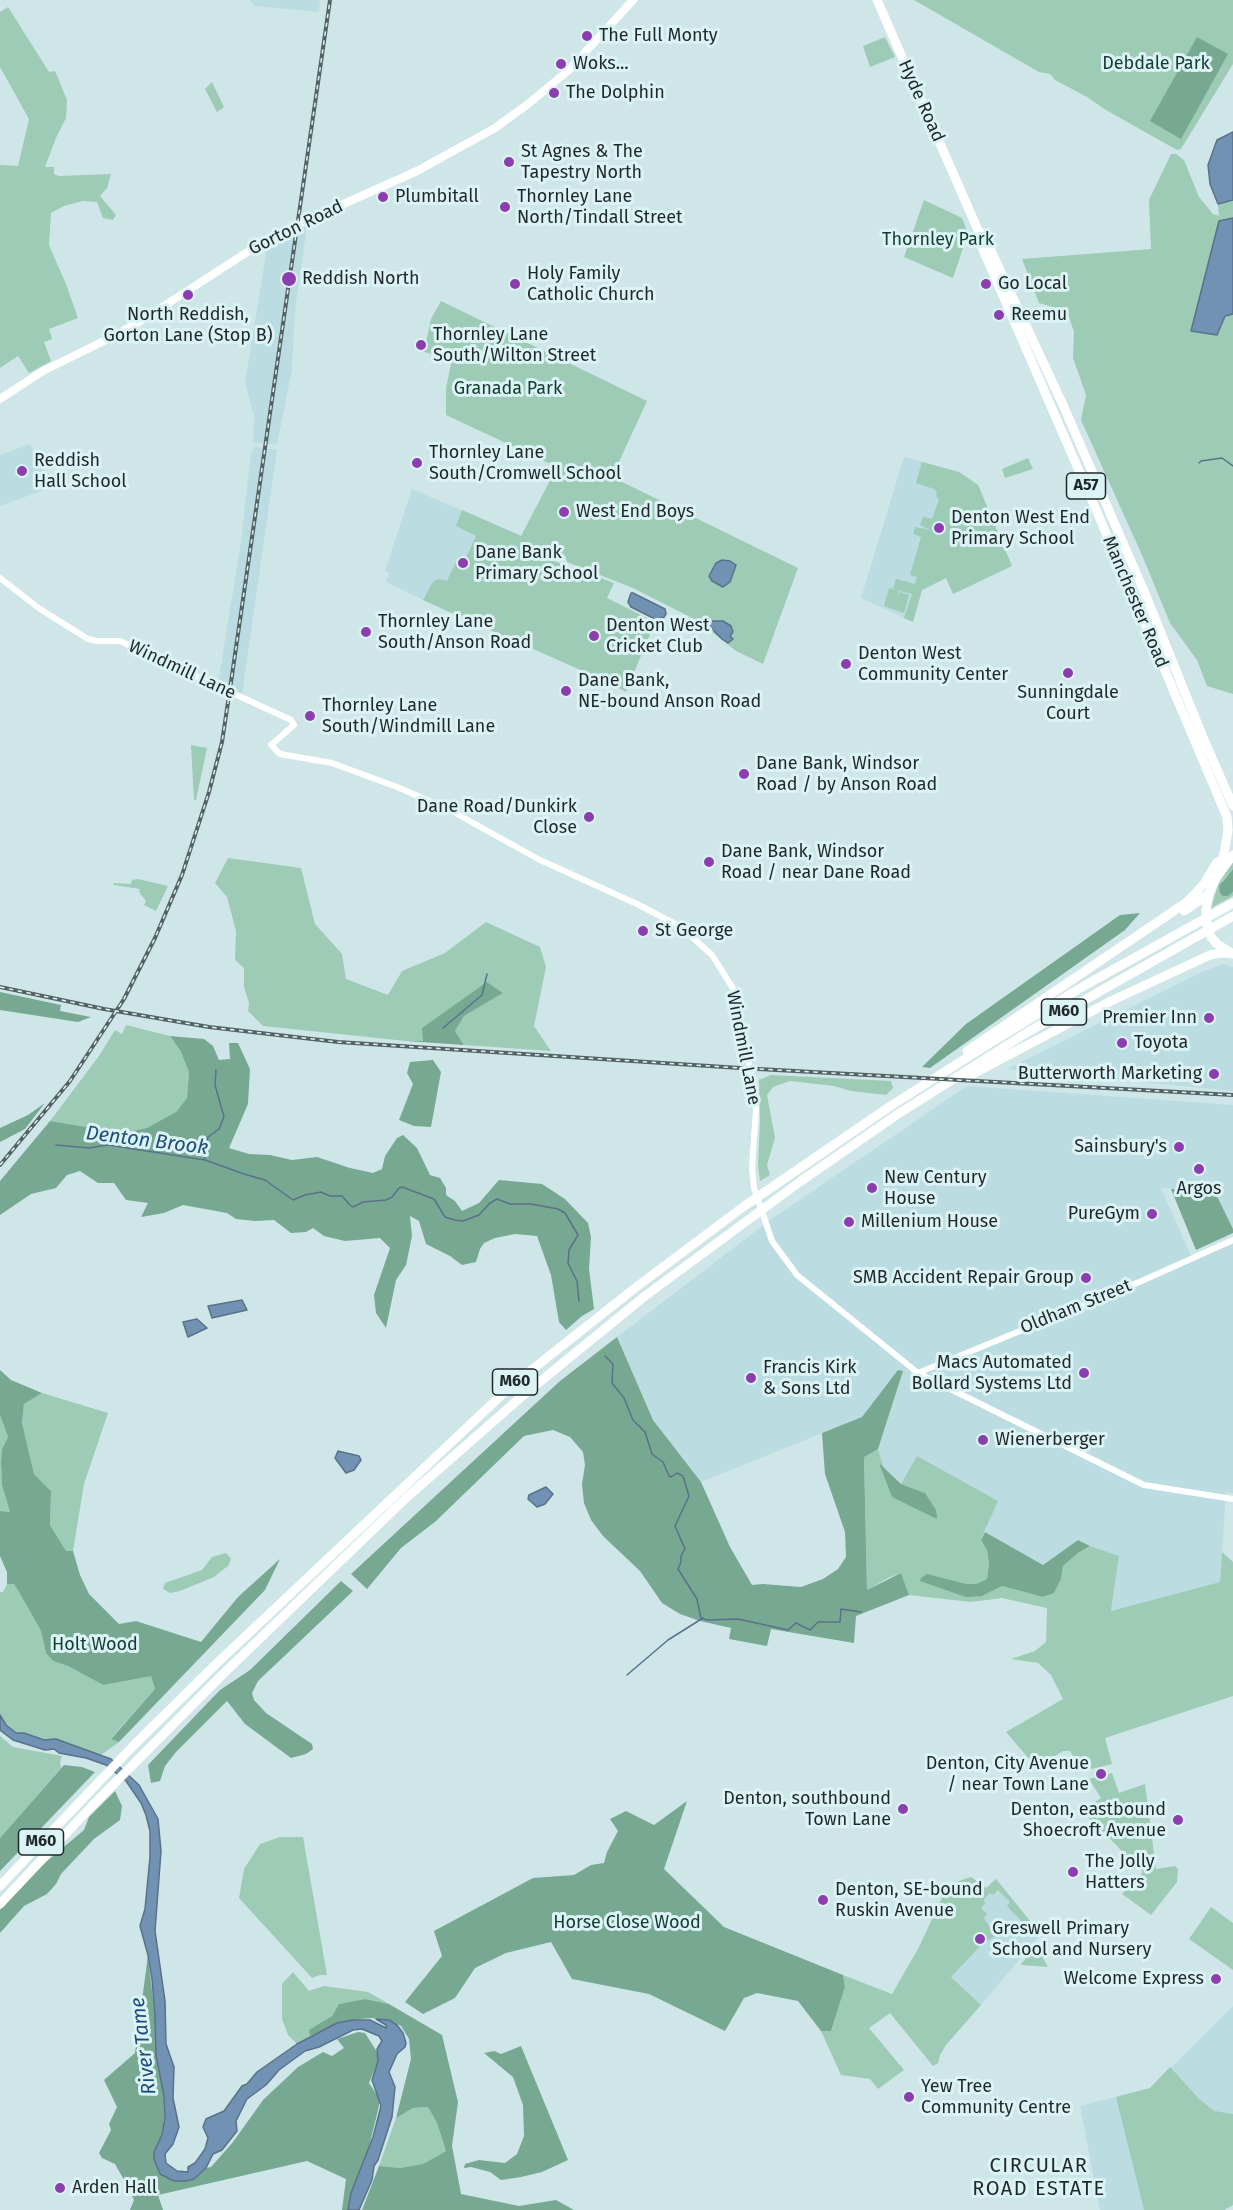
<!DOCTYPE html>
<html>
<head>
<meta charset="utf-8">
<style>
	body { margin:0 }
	canvas { display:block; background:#cfe6e9 }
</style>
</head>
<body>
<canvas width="1233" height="2210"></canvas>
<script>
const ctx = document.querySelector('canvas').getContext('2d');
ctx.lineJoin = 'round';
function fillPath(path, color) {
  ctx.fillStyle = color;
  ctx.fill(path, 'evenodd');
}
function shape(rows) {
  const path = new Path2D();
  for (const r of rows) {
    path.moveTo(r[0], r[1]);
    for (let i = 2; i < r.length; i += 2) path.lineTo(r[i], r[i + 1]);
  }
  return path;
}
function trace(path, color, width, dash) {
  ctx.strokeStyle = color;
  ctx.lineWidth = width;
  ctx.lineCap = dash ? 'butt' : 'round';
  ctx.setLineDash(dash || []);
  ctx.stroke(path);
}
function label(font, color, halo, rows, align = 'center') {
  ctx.font = font + ' "Fira Sans",sans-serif';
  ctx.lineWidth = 6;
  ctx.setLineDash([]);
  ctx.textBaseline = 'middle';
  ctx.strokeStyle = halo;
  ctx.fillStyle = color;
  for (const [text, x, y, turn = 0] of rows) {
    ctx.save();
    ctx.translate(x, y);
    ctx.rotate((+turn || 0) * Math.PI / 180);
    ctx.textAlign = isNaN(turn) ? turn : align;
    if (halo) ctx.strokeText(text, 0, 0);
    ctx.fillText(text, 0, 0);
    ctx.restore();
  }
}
const built = shape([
	[250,0,320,0,319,12,254,6],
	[307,225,295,310,292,369,277,445,253,442,254,416,245,382,267,247],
	[30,444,52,487,0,506,0,455],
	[254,447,277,450,242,695,218,684,241,542,251,453],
	[904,457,959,472,978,485,1012,566,953,594,946,578,922,590,913,622,861,598],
	[412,489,546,546,465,620,386,582,389,573,385,571],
	[1223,964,1233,967,1233,1091,1007,1069,1199,973],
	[967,1086,1233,1105,1233,1229,1214,1190,1161,1188,1193,1260,1233,1244,1233,1493,1226,1492,1220,1582,1111,1611,1119,1556,1090,1546,1078,1540,1043,1565,985,1532,997,1501,917,1457,901,1484,879,1463,878,1449,903,1371,898,1370,862,1417,701,1482,653,1420,617,1337,773,1218],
	[971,1877,986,1888,996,1879,1041,1934,981,2005,919,1947,948,1885],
	[1233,2006,1233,2205,1224,2210,1100,2210,1080,2106,1150,2088]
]);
const green = shape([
	[914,0,1233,0,1233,64,1181,149,1177,150,1106,110,1087,97,1055,80,1050,74,1039,72],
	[8,7,49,72,55,71,67,100,66,118,56,138,45,167,54,167,54,174,59,176,111,174,107,188,100,196,116,215,113,220,103,218,97,202,83,201,64,206,51,213,49,245,66,284,78,318,49,329,52,339,44,342,51,361,29,373,18,356,0,368,0,165,18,166,29,119,0,67,0,12],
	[885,37,895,57,870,67,863,46],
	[212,82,224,107,217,112,205,89],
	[1171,154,1176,154,1184,160,1199,197,1213,214,1219,216,1218,204,1233,200,1233,218,1219,222,1191,331,1217,335,1225,316,1233,314,1233,694,1207,686,1197,660,1170,623,1142,555,1081,420,1086,395,1073,358,1074,332,1067,311,1039,303,1022,259,1151,249,1149,200],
	[924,200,962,218,968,233,953,278,904,257],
	[441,301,647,401,612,477,798,568,763,664,736,651,698,621,633,588,567,562,565,555,561,553,554,561,614,583,607,598,655,622,626,692,612,684,423,600,433,582,438,579,447,581,459,556,466,558,476,536,456,526,462,510,521,536,557,467,446,415,446,388,452,359,424,352,431,319],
	[1028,458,1033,469,1005,478,1002,469],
	[922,462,959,472,978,485,1012,566,953,594,946,578,922,590,913,622,904,618,912,594,893,589,896,579,915,584,917,577,910,575,921,537,913,534,915,527,931,530,920,525,923,517,932,519,939,499,936,497,937,492,934,489,916,483],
	[889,588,899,591,897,599,900,592,909,595,904,613,884,606],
	[191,745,207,748,196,800,194,800],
	[228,858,301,868,315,924,342,954,346,979,388,995,402,971,445,953,486,922,540,947,546,967,534,1026,551,1051,464,1045,455,1031,464,1016,503,993,487,982,423,1041,406,1041,263,1026,248,1011,249,1003,244,987,244,968,235,960,236,931,227,897,215,883],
	[1233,861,1233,869,1222,881,1228,896,1233,892,1233,896,1211,908,1218,885],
	[138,879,168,886,156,911,144,905,146,901,139,892,140,889,114,885,113,883,131,884,132,880],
	[126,1025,170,1036,180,1050,189,1072,187,1098,176,1112,162,1121,147,1128,123,1133,50,1121,99,1056,115,1030,122,1034],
	[771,1075,891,1081,893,1088,886,1095,851,1091,834,1086,790,1081,773,1087,767,1095,775,1138,767,1165,770,1175,760,1181,758,1165,760,1122,759,1080],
	[42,1393,108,1413,84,1484,73,1551,66,1551,50,1525,51,1491,34,1474,22,1424,24,1404],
	[0,1415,8,1437,2,1449,1,1462,2,1485,10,1512,0,1511],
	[878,1449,892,1497,925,1493,901,1484,917,1456,998,1501,981,1539,987,1550,989,1564,987,1579,976,1584,966,1584,982,1596,1002,1586,1043,1597,1054,1593,1061,1579,1063,1566,1078,1553,1090,1546,1119,1556,1111,1611,1220,1582,1222,1552,1233,1562,1233,1696,1105,1738,1112,1764,1083,1771,1070,1751,1063,1751,1036,1767,1006,1732,1063,1699,1051,1675,1038,1663,1011,1659,1035,1651,1046,1642,1047,1608,1002,1598,971,1602,909,1595,901,1573,888,1578,867,1590,864,1456],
	[226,1553,231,1558,229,1565,214,1577,180,1591,170,1593,163,1589,165,1583,202,1570,212,1557],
	[7,1584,14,1584,19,1592,41,1631,46,1653,53,1661,68,1666,103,1685,151,1675,155,1689,111,1738,119,1742,101,1755,56,1739,44,1740,24,1733,16,1733,6,1725,0,1715,0,1592,3,1592],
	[0,1736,13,1747,62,1756,60,1762,61,1768,0,1838],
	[1112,1773,1119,1793,1145,1784,1156,1869,1175,1866,1178,1869,1177,1882,1151,1915,1122,1894,1143,1872,1082,1811,1101,1798,1089,1779],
	[280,1837,303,1837,327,1975,320,1975,312,1978,239,1898,244,1869,260,1844],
	[971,1877,986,1888,996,1879,1030,1921,1026,1925,1024,1924,1007,1906,1010,1902,998,1890,993,1895,990,1893,984,1899,985,1904,981,1908,987,1914,984,1918,995,1936,983,1943,951,1977,981,2005,946,2045,940,2055,938,2063,933,2066,890,2013,869,2028,904,2070,878,2089,870,2079,841,2075,821,2031,831,2031,845,1987,843,1975,892,1994,919,1947,948,1885],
	[1211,1907,1233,1923,1233,1970,1189,1939],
	[1036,1946,1048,1967,1021,1965,1021,1964],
	[293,1972,309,1991,324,1986,368,1992,389,2004,365,1999,339,2004,332,2016,310,2030,310,2036,297,2044,288,2035,282,2019,282,1984],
	[1170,2067,1199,2099,1214,2111,1233,2114,1233,2205,1224,2210,1144,2210,1116,2097,1150,2088],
	[428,2107,437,2123,446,2151,423,2164,400,2168,379,2166,396,2118,413,2108]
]);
const forest = shape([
	[1197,37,1228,54,1181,139,1150,121],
	[1233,869,1233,892,1228,896,1223,896,1220,893,1219,886],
	[1140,913,1125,930,930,1068,922,1067,966,1024,1120,915],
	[487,982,503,993,464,1016,455,1031,464,1045,406,1041,423,1041,422,1028],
	[0,992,61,1005,60,1011,91,1017,78,1022,0,1010],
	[170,1036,204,1039,213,1046,219,1060,230,1059,229,1043,238,1043,250,1069,248,1104,229,1148,249,1154,270,1155,292,1160,317,1157,350,1168,373,1173,382,1169,385,1156,397,1138,403,1135,417,1148,430,1175,440,1178,446,1188,446,1195,455,1201,462,1211,479,1203,499,1180,542,1184,565,1199,588,1223,591,1237,589,1269,594,1309,582,1316,566,1330,559,1322,551,1275,537,1236,515,1234,495,1238,484,1243,480,1249,476,1262,462,1265,450,1256,426,1244,419,1221,410,1216,412,1236,406,1265,396,1280,386,1328,376,1313,374,1295,390,1248,380,1238,345,1241,324,1236,313,1228,306,1232,291,1233,274,1220,255,1221,236,1219,227,1213,183,1205,164,1213,141,1217,148,1203,126,1200,114,1183,98,1183,80,1171,67,1175,56,1188,31,1194,0,1215,0,1181,50,1121,123,1133,147,1128,176,1112,187,1098,189,1072,180,1050],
	[433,1060,441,1072,431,1127,414,1126,399,1120,413,1084,407,1073,410,1062],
	[45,1103,25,1129,0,1142,0,1128,28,1115],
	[1171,1189,1214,1190,1233,1229,1233,1233,1196,1250],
	[617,1337,653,1420,701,1482,730,1547,752,1585,763,1584,801,1587,823,1579,838,1569,846,1557,845,1532,825,1474,822,1433,862,1417,898,1370,903,1371,878,1449,864,1457,867,1590,901,1573,909,1595,856,1616,854,1643,771,1629,767,1646,729,1639,731,1628,700,1621,680,1614,662,1603,640,1571,603,1536,591,1520,584,1503,582,1484,585,1465,583,1452,570,1437,553,1430,524,1436,436,1521,401,1548,367,1589,351,1574,560,1381],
	[0,1370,11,1380,42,1393,24,1404,22,1423,34,1474,51,1491,50,1525,66,1551,73,1551,80,1575,89,1594,119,1624,136,1621,201,1642,238,1597,280,1559,265,1590,119,1742,111,1739,155,1689,151,1676,103,1685,68,1666,53,1661,46,1653,41,1631,19,1592,14,1584,7,1584,7,1572,0,1556,0,1511,10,1512,2,1485,1,1462,2,1449,8,1437,0,1415],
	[879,1463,901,1484,925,1493,936,1510,937,1519,892,1497],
	[985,1532,1043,1565,1078,1540,1090,1546,1078,1553,1063,1566,1061,1579,1054,1593,1043,1597,1002,1586,982,1596,966,1597,920,1581,921,1578,927,1574,966,1584,976,1584,987,1579,989,1564,987,1550,981,1540],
	[341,1581,353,1591,258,1681,252,1693,254,1700,266,1713,312,1744,313,1749,306,1754,291,1758,245,1724,227,1701,176,1752,165,1766,160,1781,151,1783,148,1765,220,1690,250,1670],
	[64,1765,82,1767,95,1772,0,1871,0,1838],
	[115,1791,122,1806,120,1820,94,1839,61,1874,56,1884,47,1894,24,1906,0,1933,0,1910,46,1862,84,1830,89,1817],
	[687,1801,664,1869,724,1927,843,1975,845,1987,831,2031,821,2031,798,2001,757,1993,744,1998,725,2031,649,1994,572,1979,551,1942,506,1953,475,1968,455,1998,423,2014,405,2002,442,1956,434,1931,533,1878,574,1875,591,1865,604,1863,607,1852,618,1831,610,1819,626,1811,654,1825],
	[148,1955,165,2107,162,2135,154,2152,154,2159,160,2174,166,2178,199,2175,206,2168,211,2167,233,2142,263,2100,298,2067,323,2052,332,2056,344,2048,337,2039,358,2032,365,2033,377,2052,378,2061,369,2083,379,2098,379,2106,367,2155,351,2193,348,2210,342,2210,346,2179,307,2161,158,2195,163,2210,130,2210,134,2200,129,2189,115,2164,102,2158,99,2153,111,2130,109,2124,117,2107,104,2080,135,2053],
	[365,1999,389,2004,442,2035,458,2102,452,2146,461,2194,519,2206,556,2200,574,2210,362,2210,379,2166,400,2168,423,2164,446,2151,437,2123,428,2107,413,2108,396,2118,411,2059,409,2039,401,2026,389,2020,371,2018,353,2020,336,2024,310,2036,309,2030,332,2016,339,2004],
	[521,2046,568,2160,542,2172,521,2177,501,2180,490,2172,471,2167,464,2168,465,2164,479,2160,505,2163,517,2154,524,2136,523,2105,513,2077,484,2053,494,2051,501,2054]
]);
const water = shape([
	[1233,132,1233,200,1218,204,1210,184,1208,165,1217,140,1233,132],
	[1233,218,1233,314,1225,316,1217,335,1191,331,1219,221,1233,218],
	[722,560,730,561,736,565,730,582,723,587,712,581,709,576,716,563,722,560],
	[631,593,633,593,665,609,666,614,664,617,657,620,631,607,628,602,631,593],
	[710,621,723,621,731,626,733,632,730,636,733,639,728,643,722,639,708,625,710,621],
	[242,1300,247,1310,212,1318,208,1306,242,1300],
	[197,1319,207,1328,188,1337,183,1322,197,1319],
	[338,1451,359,1456,361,1460,354,1470,346,1473,335,1458,338,1451],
	[546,1487,553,1494,545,1504,537,1507,528,1499,529,1495,546,1487],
	[0,1715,6,1725,16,1733,24,1733,44,1740,56,1739,111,1759,139,1785,158,1819,161,1851,155,1931,165,2001,166,2044,174,2067,173,2098,179,2127,173,2144,165,2154,166,2163,177,2171,188,2172,188,2167,195,2163,205,2149,208,2138,203,2127,206,2119,224,2111,242,2086,247,2084,257,2072,297,2044,337,2023,353,2020,370,2020,386,2028,386,2025,376,2019,389,2020,397,2025,403,2033,406,2043,405,2047,397,2054,389,2072,395,2087,392,2117,378,2160,374,2166,372,2180,359,2210,348,2210,351,2193,373,2137,381,2106,372,2080,378,2061,377,2049,382,2041,379,2036,362,2029,353,2030,319,2047,305,2051,279,2070,266,2085,247,2099,236,2121,237,2131,222,2150,213,2154,206,2168,194,2179,186,2181,174,2181,160,2174,154,2159,154,2152,162,2135,165,2116,164,2096,156,2055,155,2016,152,1979,148,1955,140,1926,145,1909,150,1857,150,1831,146,1815,141,1803,126,1781,106,1765,86,1758,59,1753,54,1749,45,1750,13,1740,0,1730,0,1715]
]);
const stream = shape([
	[1199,463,1201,461,1222,458,1233,466],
	[443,1028,482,995,487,974],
	[56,1145,89,1148,108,1145,205,1160,244,1174,265,1180,293,1200,305,1195,321,1192,330,1196,342,1196,350,1205,353,1207,363,1202,386,1200,392,1197,399,1188,402,1187,434,1199,445,1217,455,1220,463,1221,479,1215,490,1203,497,1199,510,1204,531,1204,558,1209,565,1213,578,1235,569,1250,568,1263,577,1281,579,1301],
	[205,1160,204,1155,208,1137,219,1129,224,1117,215,1085,216,1070],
	[605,1356,613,1364,612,1383,624,1398,633,1420,645,1432,652,1454,663,1462,669,1476,671,1477,677,1473,683,1476,689,1496,675,1526,685,1549,681,1556,681,1562,678,1569,697,1599,701,1618,707,1620,738,1619,788,1630,796,1623,810,1630,818,1622,840,1622,841,1609,861,1612],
	[627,1675,668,1640,703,1618]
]);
const minor = shape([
	[0,578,40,609,88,639,97,641,120,641,291,720,294,725,271,745,280,754,332,763,397,787,448,809,538,859,637,904,681,927,712,955,734,990,753,1084,756,1110,752,1167,754,1188,772,1241,797,1275,918,1373,1144,1485,1233,1499],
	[918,1373,1144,1280,1233,1240]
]);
const major = shape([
	[0,399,43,371,112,337,144,319,272,236,417,171,495,128,528,104,569,70,633,0]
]);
const highway = shape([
	[877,0,978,230,984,236,1063,405,1144,591,1202,735,1233,806],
	[978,230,978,238,1133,595,1227,817,1228,830,1224,854,1216,878],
	[1184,911,1209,894],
	[1230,952,1217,944,1211,937,1207,925,1206,910,1209,894,1216,878,1233,855],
	[967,1051,1187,902,1204,884,1217,862],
	[969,1076,1111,1001,1210,955,1222,953,1233,954],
	[0,1886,134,1745,215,1665,510,1387,635,1288,743,1207,889,1107,987,1045,1082,987,1233,903],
	[0,1904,90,1808,222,1675,406,1498,520,1398,645,1296,801,1181,898,1114,1028,1032,1233,916]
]);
const rail = shape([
	[0,987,104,1009,209,1027,338,1042,740,1068,1233,1095],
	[0,1165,70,1081,124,999,155,938,182,875,209,792,222,742,230,689,330,0]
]);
const markers = [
	[587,36,6,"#8d3eae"],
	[561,64,6,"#8d3eae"],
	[554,93,6,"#8d3eae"],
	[509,162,6,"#8d3eae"],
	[383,197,6,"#8d3eae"],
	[505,207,6,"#8d3eae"],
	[289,279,8,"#8d3eae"],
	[515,284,6,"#8d3eae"],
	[986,284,6,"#8d3eae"],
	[188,295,6,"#8d3eae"],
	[999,315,6,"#8d3eae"],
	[421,345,6,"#8d3eae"],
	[417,463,6,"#8d3eae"],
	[22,471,6,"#8d3eae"],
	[564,512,6,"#8d3eae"],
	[939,528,6,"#8d3eae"],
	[463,563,6,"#8d3eae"],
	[366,632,6,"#8d3eae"],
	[594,636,6,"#8d3eae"],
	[846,664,6,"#8d3eae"],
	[1068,673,6,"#8d3eae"],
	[566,691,6,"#8d3eae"],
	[310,716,6,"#8d3eae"],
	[744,774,6,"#8d3eae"],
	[589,817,6,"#8d3eae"],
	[709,862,6,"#8d3eae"],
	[643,931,6,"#8d3eae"],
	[1209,1018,6,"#8d3eae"],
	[1122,1043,6,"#8d3eae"],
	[1214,1074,6,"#8d3eae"],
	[1179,1147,6,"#8d3eae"],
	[1199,1169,6,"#8d3eae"],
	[872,1188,6,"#8d3eae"],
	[1152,1214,6,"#8d3eae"],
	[849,1222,6,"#8d3eae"],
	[1086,1278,6,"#8d3eae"],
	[1084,1373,6,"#8d3eae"],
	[751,1378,6,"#8d3eae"],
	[983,1440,6,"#8d3eae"],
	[1101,1774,6,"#8d3eae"],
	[903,1809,6,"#8d3eae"],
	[1178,1820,6,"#8d3eae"],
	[1073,1872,6,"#8d3eae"],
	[823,1900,6,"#8d3eae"],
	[980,1939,6,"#8d3eae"],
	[1216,1979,6,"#8d3eae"],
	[909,2097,6,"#8d3eae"],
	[60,2188,6,"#8d3eae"]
];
const shields = [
	[1086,486,39],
	[1064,1012,45],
	[515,1382,45],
	[41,1842,45]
];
const shieldNames = [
	["A57",1086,486],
	["M60",1064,1012],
	["M60",515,1382],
	["M60",41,1842]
];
const poiNames = [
	["The Full Monty",599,36],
	["Woks...",573,64],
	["The Dolphin",566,93],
	["St Agnes & The",521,152],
	["Tapestry North",521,173],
	["Plumbitall",395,197],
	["Thornley Lane",517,197],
	["North/Tindall Street",517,218],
	["Holy Family",527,274],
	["Catholic Church",527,295],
	["Reddish North",302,279],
	["Go Local",998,284],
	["North Reddish,",188,315,"center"],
	["Gorton Lane (Stop B)",188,336,"center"],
	["Reemu",1011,315],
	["Thornley Lane",433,335],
	["South/Wilton Street",433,356],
	["Thornley Lane",429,453],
	["South/Cromwell School",429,474],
	["Reddish",34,461],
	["Hall School",34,482],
	["West End Boys",576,512],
	["Denton West End",951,518],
	["Primary School",951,539],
	["Dane Bank",475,553],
	["Primary School",475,574],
	["Thornley Lane",378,622],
	["South/Anson Road",378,643],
	["Denton West",606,626],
	["Cricket Club",606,647],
	["Denton West",858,654],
	["Community Center",858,675],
	["Dane Bank,",578,681],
	["NE-bound Anson Road",578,702],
	["Sunningdale",1068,693,"center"],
	["Court",1068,714,"center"],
	["Thornley Lane",322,706],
	["South/Windmill Lane",322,727],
	["Dane Bank, Windsor",756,764],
	["Road / by Anson Road",756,785],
	["Dane Road/Dunkirk",577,807,"right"],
	["Close",577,828,"right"],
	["Dane Bank, Windsor",721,852],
	["Road / near Dane Road",721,873],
	["St George",655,931],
	["Premier Inn",1197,1018,"right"],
	["Toyota",1134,1043],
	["Butterworth Marketing",1202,1074,"right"],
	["Sainsbury's",1167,1147,"right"],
	["New Century",884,1178],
	["House",884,1199],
	["Argos",1199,1189,"center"],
	["PureGym",1140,1214,"right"],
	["Millenium House",861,1222],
	["SMB Accident Repair Group",1074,1278,"right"],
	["Macs Automated",1072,1363,"right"],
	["Bollard Systems Ltd",1072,1384,"right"],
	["Francis Kirk",763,1368],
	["& Sons Ltd",763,1389],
	["Wienerberger",995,1440],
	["Denton, City Avenue",1089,1764,"right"],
	["/ near Town Lane",1089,1785,"right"],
	["Denton, southbound",891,1799,"right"],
	["Town Lane",891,1820,"right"],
	["Denton, eastbound",1166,1810,"right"],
	["Shoecroft Avenue",1166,1831,"right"],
	["The Jolly",1085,1862],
	["Hatters",1085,1883],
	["Denton, SE-bound",835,1890],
	["Ruskin Avenue",835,1911],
	["Greswell Primary",992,1929],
	["School and Nursery",992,1950],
	["Welcome Express",1204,1979,"right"],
	["Yew Tree",921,2087],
	["Community Centre",921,2108],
	["Arden Hall",72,2188]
];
const parkNames = [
	["Debdale Park",1156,64],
	["Thornley Park",938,240],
	["Granada Park",508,389],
	["Holt Wood",95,1645],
	["Horse Close Wood",627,1923]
];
const streetNames = [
	["Hyde Road",921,101,66],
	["Gorton Road",296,228,-26],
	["Manchester Road",1135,602,67],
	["Windmill Lane",182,670,25],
	["Windmill Lane",743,1048,79],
	["Oldham Street",1076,1307,-22]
];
const waterNames = [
	["Denton Brook",147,1141,7],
	["River Tame",144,2046,-97]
];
const neighbourhoodNames = [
	["CIRCULAR",1039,2166],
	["ROAD ESTATE",1039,2189]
];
fillPath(built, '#bbdce0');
fillPath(green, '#9dcbb5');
fillPath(forest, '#77a891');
fillPath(water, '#7292b4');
trace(water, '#59728a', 1.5);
trace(stream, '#59728a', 1.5);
trace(minor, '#fff', 6);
trace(major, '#fff', 8);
trace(highway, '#fff', 9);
trace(rail, '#546263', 4);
trace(rail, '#dcf3f6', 1.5, [4.5]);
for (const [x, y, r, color] of markers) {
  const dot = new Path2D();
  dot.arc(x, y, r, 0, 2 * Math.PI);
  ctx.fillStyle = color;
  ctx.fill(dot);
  trace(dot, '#dcf3f6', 2);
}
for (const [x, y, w] of shields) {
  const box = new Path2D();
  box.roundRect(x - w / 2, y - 13, w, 26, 4.5);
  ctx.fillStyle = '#dcf3f6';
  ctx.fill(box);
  trace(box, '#1f2829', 1.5);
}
label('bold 16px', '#1f2829', null, shieldNames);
label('18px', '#1f2829', '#dcf3f6', poiNames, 'left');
label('18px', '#123c2c', '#dcf3f6', parkNames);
label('18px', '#1f2829', '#dcf3f6', streetNames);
label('italic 20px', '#1c4d7a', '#dcf3f6', waterNames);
ctx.letterSpacing = '1.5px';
label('20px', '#1f2829', '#dcf3f6', neighbourhoodNames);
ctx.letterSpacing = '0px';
</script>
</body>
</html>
